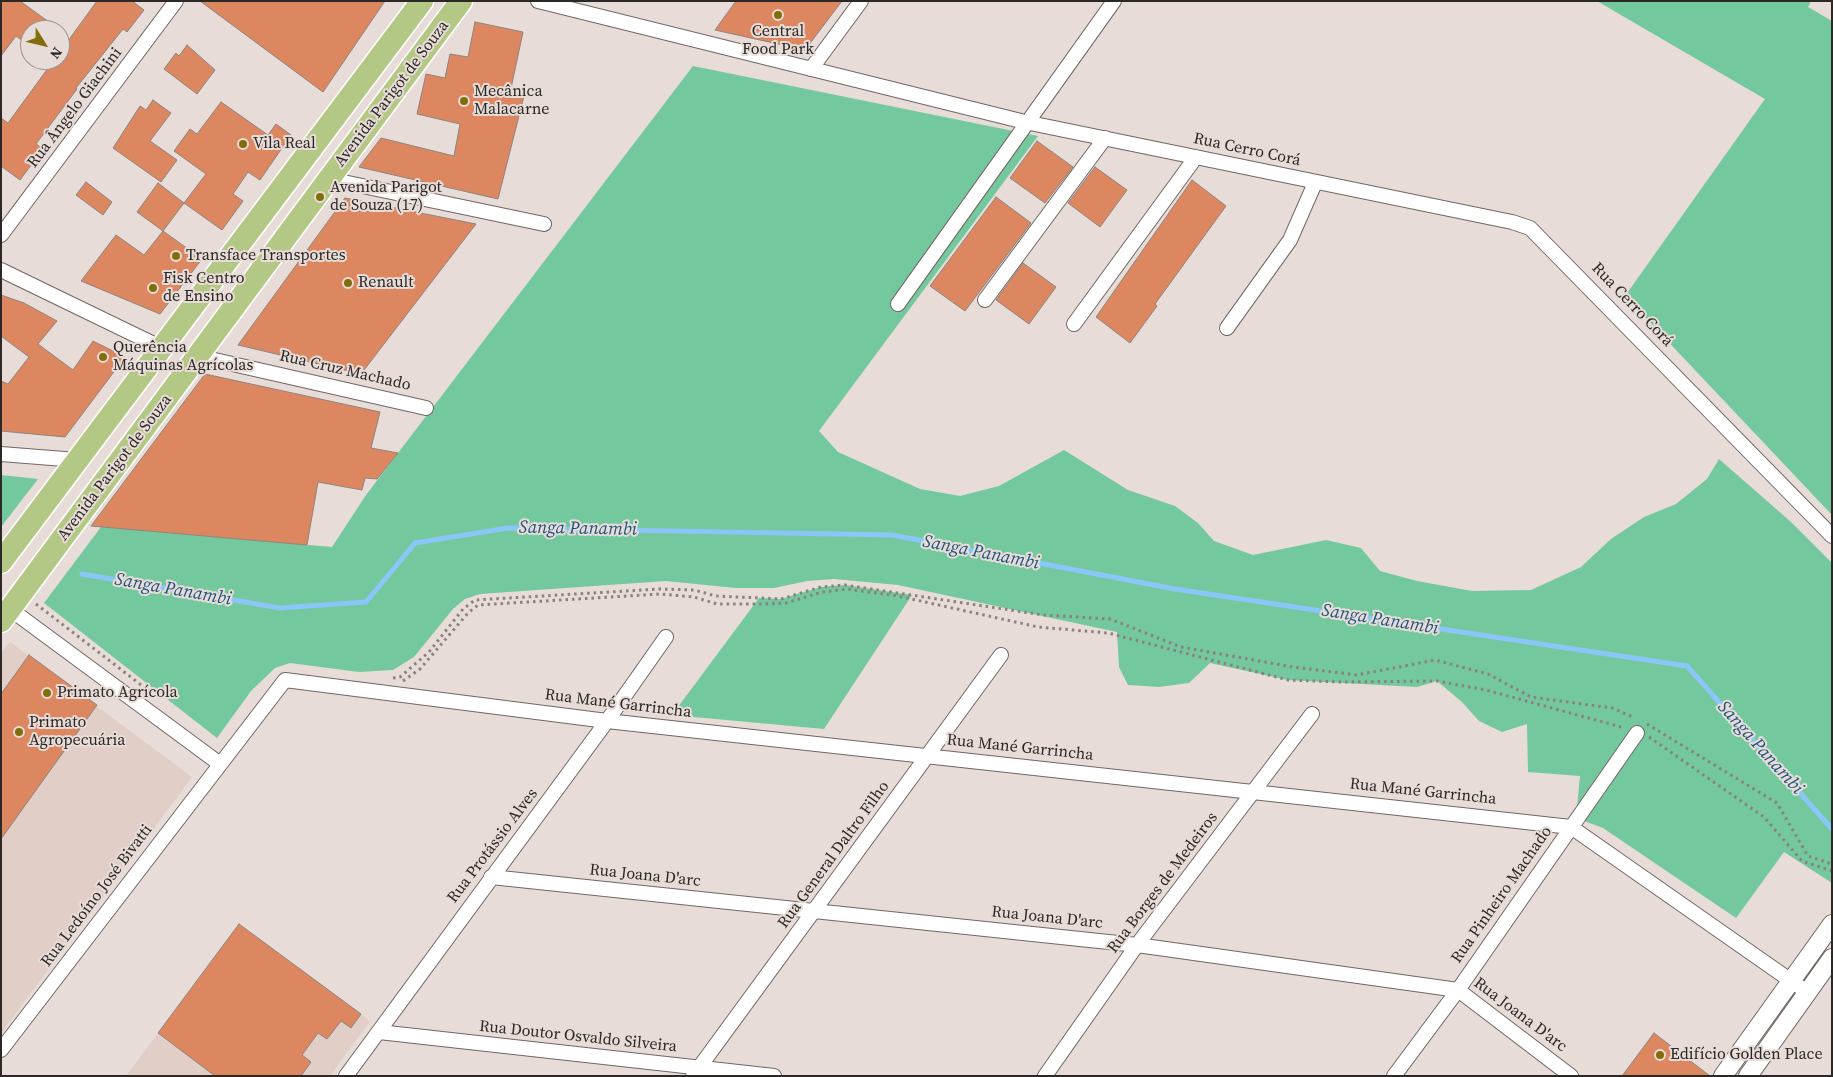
<!DOCTYPE html>
<html>
<head>
<meta charset="utf-8">
<style>
	body { margin:0 }
	#map { position:relative; width:1833px; height:1077px; overflow:hidden; background:#e7dcd7; font-family:"Source Serif 4",serif }
	canvas { display:block }
	.frame { position:absolute; inset:0; border:2px solid #2c2826; pointer-events:none }
	.north { position:absolute; left:20px; top:20px; width:50px; height:50px; box-sizing:border-box; background:#e7dcd7; border:1px solid #9c9490; border-radius:50%; rotate:126deg; font-size:14px; font-weight:700; line-height:20px; text-align:center; color:#2c2826 }
	.north::after { content:''; display:block; margin:auto; width:18px; height:22px; background:#826d09; clip-path:polygon(50% 0,100% 100%,50% 72%,0 100%) }
</style>
</head>
<body>
<div id="map">
<canvas width="1833" height="1077"></canvas>
<div class="frame"></div>
<div class="north">N</div>
</div>
<script>
const ctx = document.querySelector('canvas').getContext('2d');
ctx.lineJoin = 'round';
function fillPath(path, color) {
  ctx.fillStyle = color;
  ctx.fill(path, 'evenodd');
}
function shape(rows) {
  const path = new Path2D();
  for (const r of rows) {
    path.moveTo(r[0], r[1]);
    for (let i = 2; i < r.length; i += 2) path.lineTo(r[i], r[i + 1]);
  }
  return path;
}
function trace(path, color, width, dash) {
  ctx.strokeStyle = color;
  ctx.lineWidth = width;
  ctx.lineCap = dash ? 'butt' : 'round';
  ctx.setLineDash(dash || []);
  ctx.stroke(path);
}
function label(font, color, halo, rows, align = 'center') {
  ctx.font = font + ' "Source Serif 4",serif';
  ctx.lineWidth = 4;
  ctx.setLineDash([]);
  ctx.textBaseline = 'middle';
  ctx.strokeStyle = halo;
  ctx.fillStyle = color;
  for (const [text, x, y, turn = 0] of rows) {
    ctx.save();
    ctx.translate(x, y);
    ctx.rotate((+turn || 0) * Math.PI / 180);
    ctx.textAlign = isNaN(turn) ? turn : align;
    if (halo) ctx.strokeText(text, 0, 0);
    ctx.fillText(text, 0, 0);
    ctx.restore();
  }
}
const built = shape([
	[10,642,192,777,1,1033,1,653],
	[239,924,370,1021,330,1076,126,1076]
]);
const green = shape([
	[1597,1,1811,1,1808,7,1832,21,1832,515,1625,296,1765,99],
	[693,66,1038,136,819,431,838,452,920,489,960,496,999,486,1064,450,1128,490,1175,506,1198,523,1214,541,1253,555,1326,540,1361,548,1380,571,1417,581,1472,591,1531,590,1581,567,1611,539,1644,517,1676,504,1707,479,1719,459,1791,522,1832,563,1832,883,1784,852,1736,918,1603,828,1576,818,1580,776,1528,772,1527,724,1502,732,1479,721,1462,702,1437,681,1417,687,1288,680,1210,663,1189,683,1159,687,1128,685,1119,667,1117,632,898,585,834,579,807,581,774,588,736,588,666,581,480,594,465,599,453,609,414,657,393,670,359,672,290,663,275,668,251,691,217,738,44,603,101,527,332,547,366,495],
	[1,475,38,479,1,527],
	[845,585,912,595,824,729,672,715,759,598,781,599,821,587]
]);
const stream = shape([
	[82,574,280,608,366,602,415,543,508,528,892,535,1175,589,1687,666,1832,829]
]);
const building = shape([
	[1,1,20,1,60,30,30,30,30,46,16,36,1,56,1,1],
	[97,1,132,1,144,10,127,32,123,29,76,88,77,89,36,144,43,149,20,180,1,166,1,118,8,123,54,60,60,60,60,52,97,1],
	[200,1,385,1,323,92,200,1],
	[736,1,842,1,805,50,715,30,736,1],
	[475,22,523,32,510,93,524,96,498,199,359,167,381,138,454,156,460,124,417,114,426,74,445,78,450,54,468,57,475,22],
	[187,45,215,70,197,94,164,69,176,53,179,56,187,45],
	[153,100,171,113,150,141,177,160,161,182,113,148,140,106,146,110,153,100],
	[221,102,268,135,276,124,291,135,260,180,248,172,233,194,243,201,222,230,184,203,206,174,174,151,190,129,197,134,221,102],
	[1037,141,1073,167,1045,203,1010,178,1037,141],
	[1095,167,1127,190,1100,227,1068,203,1095,167],
	[1192,180,1226,206,1155,304,1157,306,1130,343,1096,317,1192,180],
	[86,182,112,202,103,215,76,195,86,182],
	[158,183,184,203,163,231,137,212,158,183],
	[996,197,1031,223,965,311,930,286,996,197],
	[345,198,476,224,361,374,238,345,345,198],
	[163,231,202,259,160,314,81,281,116,235,144,255,163,231],
	[1023,263,1056,287,1029,324,996,300,1023,263],
	[1,295,24,303,57,321,38,344,73,370,93,341,125,357,65,437,1,431,1,381,8,384,29,357,1,336,1,295],
	[205,374,380,412,371,448,398,453,377,479,365,478,362,490,318,482,307,545,91,526,205,374],
	[29,655,97,705,1,839,1,694,29,655],
	[239,924,361,1014,351,1028,341,1021,327,1039,318,1033,302,1055,311,1062,301,1076,215,1076,158,1033,239,924],
	[1654,1033,1710,1076,1622,1076,1654,1033]
]);
const path = shape([
	[36,604,158,698],
	[393,678,400,677,429,652,463,609,475,600,660,589,694,590,716,596,781,599,821,587,845,585,1043,615,1110,619,1181,647,1293,667,1357,675,1435,660,1488,674,1531,697,1612,708,1635,718],
	[403,681,420,669,468,613,478,605,660,594,694,597,717,604,762,604,786,603,822,592,847,589,898,596,1038,627,1108,633,1288,680,1340,682,1437,681,1486,690,1625,728],
	[1647,724,1777,803,1808,856,1832,864],
	[1649,737,1764,817,1802,861,1832,871]
]);
const minor = shape([
	[538,1,1025,122,1512,222,1530,228,1832,536],
	[811,69,861,1],
	[329,179,544,224],
	[1,235,176,1],
	[1,270,162,348],
	[985,300,1105,138],
	[898,304,1114,1],
	[1074,324,1196,157],
	[1227,328,1290,240,1315,183],
	[197,356,426,408],
	[1,454,77,460],
	[10,609,220,764],
	[491,877,1137,945,1458,990,1571,1076],
	[379,1032,774,1076],
	[1,1050,285,680,607,721,1571,827,1807,992],
	[346,1076,607,721,666,637],
	[693,1076,1001,655],
	[1045,1076,1137,945,1312,714],
	[1394,1076,1458,990,1637,733]
]);
const tertiary = shape([
	[1723,1076,1832,924],
	[1748,1076,1832,958]
]);
const primary = shape([
	[1,562,422,1],
	[1,621,461,1]
]);
const markers = [
	[778,15,5,"#826d09"],
	[464,101,5,"#826d09"],
	[243,144,5,"#826d09"],
	[320,197,5,"#826d09"],
	[176,256,5,"#826d09"],
	[348,283,5,"#826d09"],
	[153,288,5,"#826d09"],
	[103,357,5,"#826d09"],
	[47,693,5,"#826d09"],
	[19,732,5,"#826d09"],
	[1660,1055,5,"#826d09"]
];
const poiNames = [
	["Central",778,32,"center"],
	["Food Park",778,50,"center"],
	["Mecânica",474,92],
	["Malacarne",474,110],
	["Vila Real",253,144],
	["Avenida Parigot",330,188],
	["de Souza (17)",330,206],
	["Transface Transportes",186,256],
	["Fisk Centro",163,279],
	["de Ensino",163,297],
	["Renault",358,283],
	["Querência",113,348],
	["Máquinas Agrícolas",113,366],
	["Primato Agrícola",57,693],
	["Primato",29,723],
	["Agropecuária",29,741],
	["Edifício Golden Place",1670,1055]
];
const streetNames = [
	["Avenida Parigot de Souza",392,94,-53],
	["Rua Ângelo Giachini",75,108,-53],
	["Rua Cerro Corá",1247,150,12],
	["Rua Cerro Corá",1632,305,46],
	["Rua Cruz Machado",345,371,13],
	["Avenida Parigot de Souza",115,468,-53],
	["Rua Mané Garrincha",618,704,7],
	["Rua Mané Garrincha",1020,748,6],
	["Rua Mané Garrincha",1423,792,6],
	["Rua Protássio Alves",493,846,-53],
	["Rua General Daltro Filho",834,855,-54],
	["Rua Joana D'arc",645,876,6],
	["Rua Borges de Medeiros",1163,883,-53],
	["Rua Pinheiro Machado",1502,895,-55],
	["Rua Ledoíno José Bivatti",97,896,-53],
	["Rua Joana D'arc",1047,918,6],
	["Rua Joana D'arc",1520,1015,37],
	["Rua Doutor Osvaldo Silveira",578,1037,6]
];
const waterNames = [
	["Sanga Panambi",578,529,1],
	["Sanga Panambi",981,553,11],
	["Sanga Panambi",173,590,10],
	["Sanga Panambi",1380,620,9],
	["Sanga Panambi",1760,748,48]
];
fillPath(built, '#e1cec6');
fillPath(green, '#74c89d');
trace(stream, '#8ac6f8', 5);
fillPath(building, '#dd8760');
trace(building, '#8d837f', 1);
trace(minor, '#706763', 16);
trace(tertiary, '#706763', 20);
trace(primary, '#fff', 25);
trace(path, '#89827e', 3, [2.5, 4]);
trace(minor, '#fff', 14);
trace(tertiary, '#fff', 18);
trace(primary, '#b3c885', 22);
for (const [x, y, r, color] of markers) {
  const dot = new Path2D();
  dot.arc(x, y, r, 0, 2 * Math.PI);
  ctx.fillStyle = color;
  ctx.fill(dot);
  trace(dot, '#e7dcd7', 2);
}
label('16px', '#2c2826', '#e7dcd7', poiNames, 'left');
label('16px', '#2c2826', '#e7dcd7', streetNames);
label('italic 18px', '#1d547d', '#e7dcd7', waterNames);
</script>
</body>
</html>
